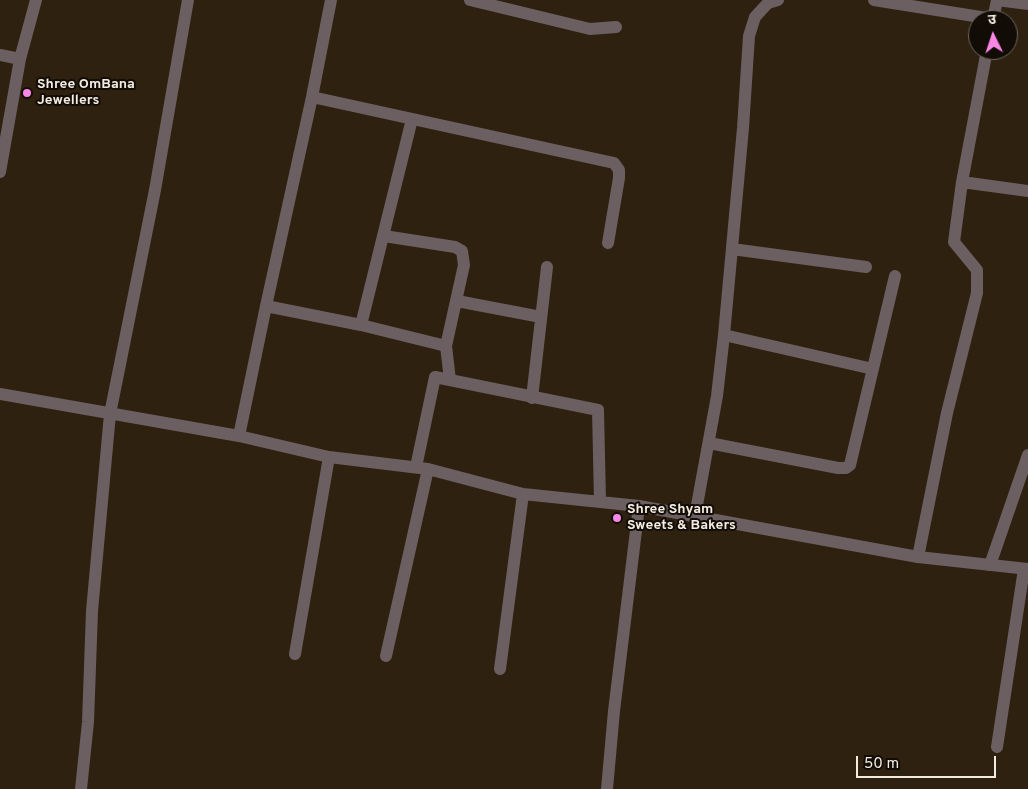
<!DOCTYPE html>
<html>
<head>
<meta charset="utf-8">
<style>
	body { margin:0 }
	#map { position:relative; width:1028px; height:789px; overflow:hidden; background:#2e2110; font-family:Overpass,"Noto Sans Devanagari",sans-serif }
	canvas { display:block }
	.north { position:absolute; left:968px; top:10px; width:50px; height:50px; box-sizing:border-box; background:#120c06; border:1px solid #6c655d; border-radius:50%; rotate:356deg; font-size:14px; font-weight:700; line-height:20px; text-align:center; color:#f4ebe0 }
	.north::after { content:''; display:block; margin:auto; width:18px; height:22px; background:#fa87e6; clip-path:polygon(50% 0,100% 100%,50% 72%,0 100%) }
	.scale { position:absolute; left:856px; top:756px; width:140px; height:22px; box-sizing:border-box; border:2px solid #f4ebe0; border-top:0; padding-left:6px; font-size:15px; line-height:18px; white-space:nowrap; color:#f4ebe0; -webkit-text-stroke:4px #120c06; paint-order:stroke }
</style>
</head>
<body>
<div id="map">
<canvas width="1028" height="789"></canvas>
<div class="north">उ</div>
<div class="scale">50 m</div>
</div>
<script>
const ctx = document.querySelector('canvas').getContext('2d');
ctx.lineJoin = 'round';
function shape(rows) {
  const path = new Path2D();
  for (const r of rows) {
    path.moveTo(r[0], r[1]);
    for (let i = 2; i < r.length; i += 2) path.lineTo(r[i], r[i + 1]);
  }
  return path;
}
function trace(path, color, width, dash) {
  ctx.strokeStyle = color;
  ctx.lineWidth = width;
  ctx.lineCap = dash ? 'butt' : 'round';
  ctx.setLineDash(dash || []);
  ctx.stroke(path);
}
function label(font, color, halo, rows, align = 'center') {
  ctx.font = font + ' Overpass,sans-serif';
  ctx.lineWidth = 4;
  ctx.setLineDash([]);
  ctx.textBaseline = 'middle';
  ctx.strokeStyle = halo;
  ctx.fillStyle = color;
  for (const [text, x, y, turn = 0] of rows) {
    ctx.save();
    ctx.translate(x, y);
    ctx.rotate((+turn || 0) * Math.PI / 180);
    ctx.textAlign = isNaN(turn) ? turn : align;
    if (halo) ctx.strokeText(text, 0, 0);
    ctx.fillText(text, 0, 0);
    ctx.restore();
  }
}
const minor = shape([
	[470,0,590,29,616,27],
	[874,0,993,19],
	[993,20,997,0,1028,4],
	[0,55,20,59],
	[312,97,614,163,619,170,619,178,608,243],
	[0,172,20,59,36,0],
	[962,182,987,50],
	[384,236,455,247,462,251,464,265,446,346],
	[732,249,866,267],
	[457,301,541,317],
	[266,306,361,325,446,346,450,380],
	[361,325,412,119],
	[724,335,873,369],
	[0,394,239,436,329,457,428,469,523,494,639,506],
	[532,398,547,267],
	[239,436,266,306,312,97,331,0],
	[709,443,838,468,846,468,850,465,895,276],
	[416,467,435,377,598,410,600,501],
	[695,516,717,396,724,335,743,128,749,36,755,17,768,3,778,0],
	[918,557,947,413,977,293,977,270,954,242,962,182,1028,191],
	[990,565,1028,455],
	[295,654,329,457],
	[386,656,428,469],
	[500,669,523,494],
	[997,747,1024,569],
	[81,789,88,722,92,611,110,414,155,190,188,0]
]);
const tertiary = shape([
	[607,789,614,711,639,506,918,557,1028,569]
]);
const markers = [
	[27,93,5,"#fa87e6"],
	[617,518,5,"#fa87e6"]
];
const poiNames = [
	["Shree OmBana",37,85],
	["Jewellers",37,101],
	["Shree Shyam",627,510],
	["Sweets & Bakers",627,526]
];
trace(minor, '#6b5f62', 12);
trace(tertiary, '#6b5f62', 12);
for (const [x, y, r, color] of markers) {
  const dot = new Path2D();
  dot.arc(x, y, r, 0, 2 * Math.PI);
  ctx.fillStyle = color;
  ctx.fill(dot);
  trace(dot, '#120c06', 2);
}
label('bold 14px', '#f4ebe0', '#120c06', poiNames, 'left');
</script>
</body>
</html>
